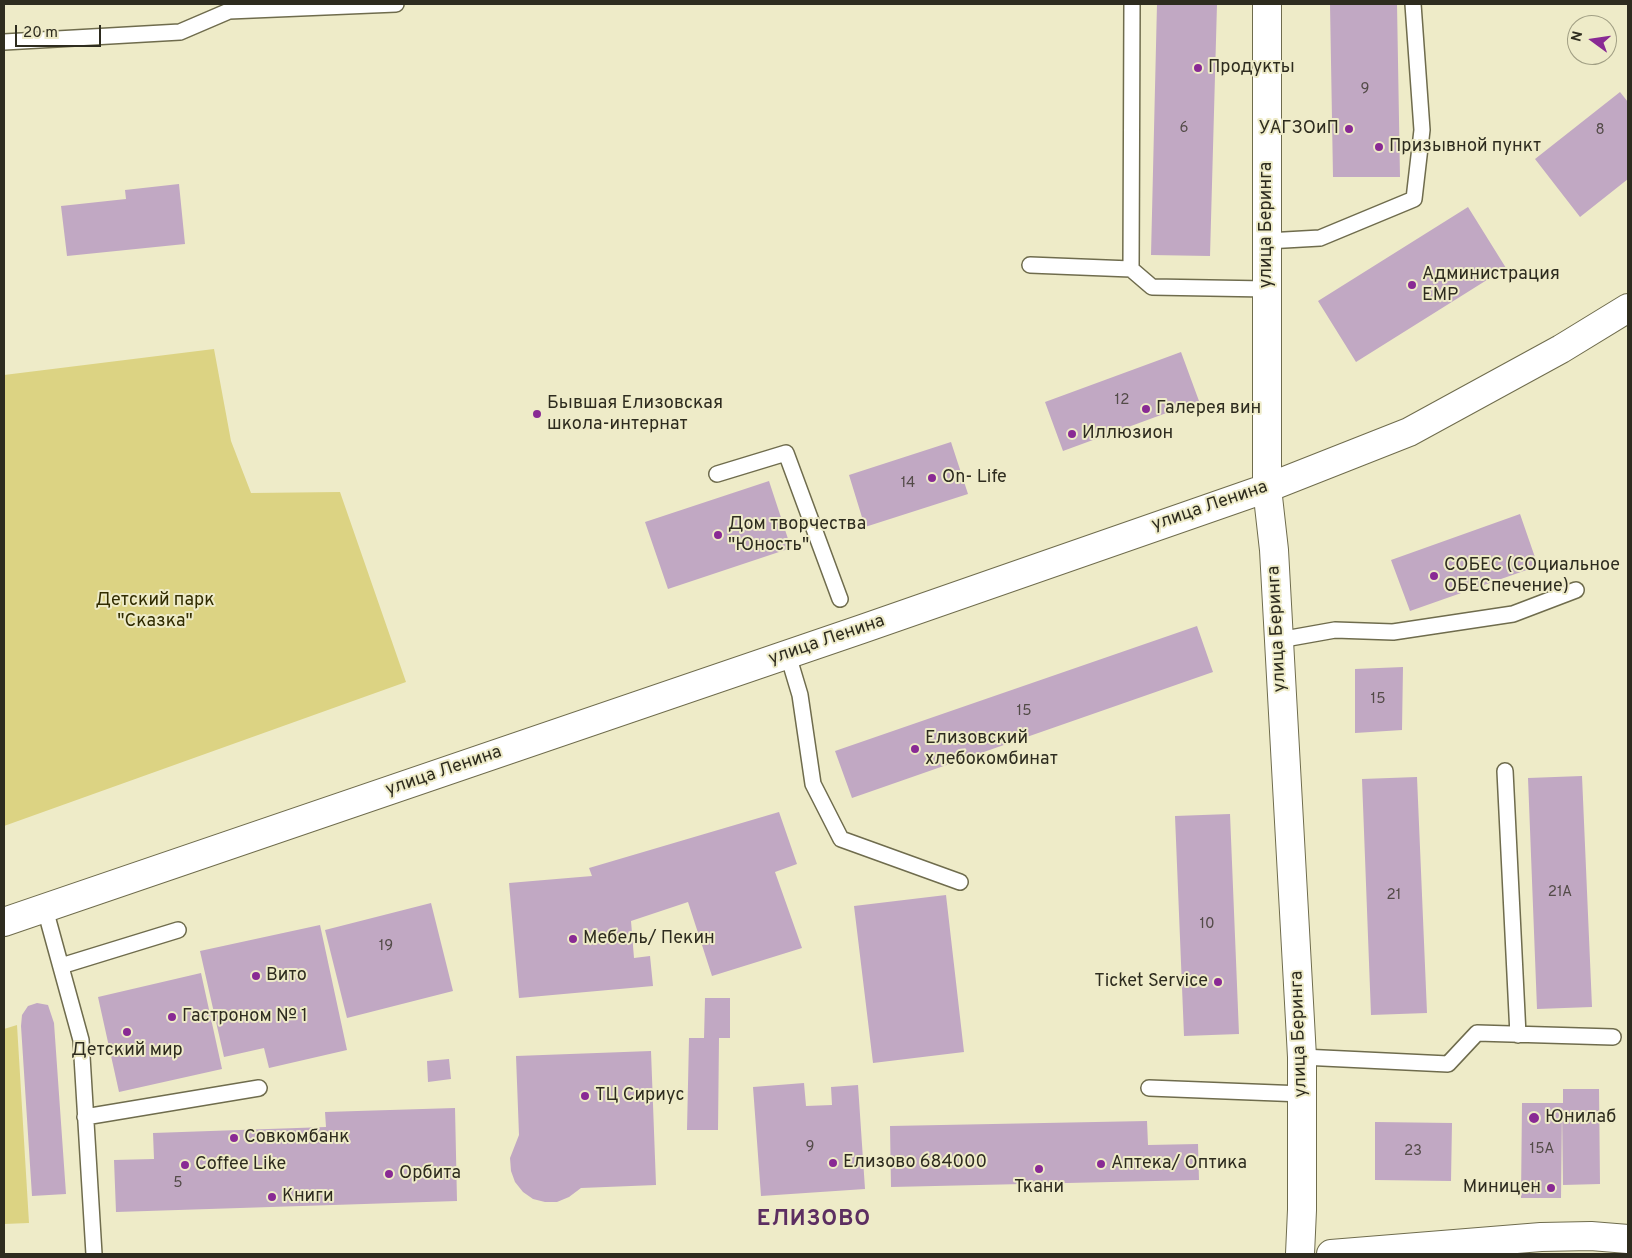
<!DOCTYPE html>
<html>
<head>
<meta charset="utf-8">
<style>
	body { margin:0 }
	#map { position:relative; width:1632px; height:1258px; overflow:hidden; background:#eeebc8; font-family:Overpass,sans-serif }
	canvas { display:block }
	.frame { position:absolute; inset:0; border:5px solid #2e2c1f; pointer-events:none }
	.north { position:absolute; left:1567px; top:15px; width:50px; height:50px; box-sizing:border-box; background:#eeebc8; border:1px solid #a19f84; border-radius:50%; rotate:284deg; font-size:14px; font-weight:700; line-height:20px; text-align:center; color:#2e2c1f }
	.north::after { content:''; display:block; margin:auto; width:18px; height:22px; background:#892a94; clip-path:polygon(50% 0,100% 100%,50% 72%,0 100%) }
	.scale { position:absolute; left:15px; top:25px; width:86px; height:22px; box-sizing:border-box; border:2px solid #2e2c1f; border-top:0; padding-left:6px; font-size:15px; line-height:18px; white-space:nowrap; color:#2e2c1f; -webkit-text-stroke:4px #eeebc8; paint-order:stroke }
</style>
</head>
<body>
<div id="map">
<canvas width="1632" height="1258"></canvas>
<div class="frame"></div>
<div class="north">N</div>
<div class="scale">20 m</div>
</div>
<script>
const ctx = document.querySelector('canvas').getContext('2d');
ctx.lineJoin = 'round';
function fillPath(path, color) {
  ctx.fillStyle = color;
  ctx.fill(path, 'evenodd');
}
function shape(rows) {
  const path = new Path2D();
  for (const r of rows) {
    path.moveTo(r[0], r[1]);
    for (let i = 2; i < r.length; i += 2) path.lineTo(r[i], r[i + 1]);
  }
  return path;
}
function trace(path, color, width, dash) {
  ctx.strokeStyle = color;
  ctx.lineWidth = width;
  ctx.lineCap = dash ? 'butt' : 'round';
  ctx.setLineDash(dash || []);
  ctx.stroke(path);
}
function label(font, color, halo, rows, align = 'center') {
  ctx.font = font + ' Overpass,sans-serif';
  ctx.lineWidth = 4;
  ctx.setLineDash([]);
  ctx.textBaseline = 'middle';
  ctx.strokeStyle = halo;
  ctx.fillStyle = color;
  for (const [text, x, y, turn = 0] of rows) {
    ctx.save();
    ctx.translate(x, y);
    ctx.rotate((+turn || 0) * Math.PI / 180);
    ctx.textAlign = isNaN(turn) ? turn : align;
    if (halo) ctx.strokeText(text, 0, 0);
    ctx.fillText(text, 0, 0);
    ctx.restore();
  }
}
const green = shape([
	[214,349,231,441,251,493,340,492,406,682,4,826,4,375],
	[17,1025,29,1223,4,1224,4,1029]
]);
const building = shape([
	[1157,4,1217,4,1210,256,1151,255],
	[1330,4,1397,4,1400,177,1333,177],
	[1620,92,1628,102,1628,179,1580,217,1535,159],
	[179,184,185,244,67,256,61,206,126,199,125,190],
	[1468,207,1506,268,1356,362,1318,301],
	[1181,352,1199,401,1063,451,1045,402],
	[951,442,968,494,865,527,849,475],
	[769,481,791,548,668,589,645,522],
	[1520,514,1538,566,1410,611,1391,560],
	[1197,626,1213,672,852,798,835,751],
	[1403,667,1402,730,1355,733,1355,669],
	[1582,776,1592,1007,1537,1009,1528,778],
	[1417,777,1427,1013,1371,1015,1362,779],
	[779,812,797,864,775,872,802,948,712,976,688,902,631,921,634,958,650,956,653,986,519,998,509,883,592,876,589,868],
	[1230,814,1239,1034,1184,1036,1175,816],
	[946,895,964,1052,873,1063,854,906],
	[431,903,453,991,347,1018,325,930],
	[320,925,347,1050,269,1068,264,1048,224,1057,200,951],
	[201,973,222,1069,119,1092,98,997],
	[705,998,730,998,730,1038,719,1038,718,1130,687,1130,689,1038,704,1038],
	[37,1003,48,1005,54,1023,66,1194,32,1196,21,1026,22,1015,28,1006],
	[651,1051,656,1185,581,1188,569,1197,557,1202,545,1202,533,1199,523,1192,515,1182,511,1171,510,1158,519,1135,516,1056],
	[449,1059,451,1079,428,1082,427,1061],
	[804,1083,806,1106,832,1105,831,1087,858,1085,865,1189,761,1196,753,1087],
	[1563,1089,1599,1089,1600,1184,1563,1185,1562,1108,1561,1198,1521,1198,1522,1103,1563,1103],
	[455,1108,457,1201,116,1212,114,1160,154,1159,153,1133,326,1127,325,1112],
	[1147,1121,1148,1145,1198,1144,1199,1180,891,1187,890,1126],
	[1375,1122,1452,1123,1451,1181,1375,1180]
]);
const service = shape([
	[4,42,180,32,229,11,396,4],
	[1267,241,1320,238,1414,199,1422,130,1413,4],
	[1030,265,1131,269,1152,287,1267,289],
	[1131,269,1132,4],
	[717,474,786,453,840,599],
	[1279,640,1335,630,1393,632,1513,614,1576,590],
	[788,655,800,695,813,784,841,839,960,882],
	[1505,771,1518,1035],
	[45,909,81,1040,94,1254],
	[61,966,178,930],
	[1302,1057,1448,1064,1477,1033,1613,1037],
	[1149,1088,1303,1094],
	[85,1117,259,1088]
]);
const tertiary = shape([
	[1267,488,1274,550,1302,1057,1302,1210,1300,1254]
]);
const secondary = shape([
	[1331,1254,1541,1237,1591,1236,1628,1239]
]);
const primary = shape([
	[1267,488,1267,4],
	[4,922,862,629,1267,488,1409,432,1561,349,1628,308]
]);
const markers = [
	[1198,68,5,"#892a94"],
	[1349,129,5,"#892a94"],
	[1379,147,5,"#892a94"],
	[1412,285,5,"#892a94"],
	[1146,409,5,"#892a94"],
	[537,414,5,"#892a94"],
	[1072,434,5,"#892a94"],
	[932,478,5,"#892a94"],
	[718,535,5,"#892a94"],
	[1434,576,5,"#892a94"],
	[915,749,5,"#892a94"],
	[573,939,5,"#892a94"],
	[256,976,5,"#892a94"],
	[1218,982,5,"#892a94"],
	[172,1017,5,"#892a94"],
	[127,1032,5,"#892a94"],
	[585,1096,5,"#892a94"],
	[1534,1118,6,"#892a94"],
	[234,1138,5,"#892a94"],
	[833,1163,5,"#892a94"],
	[1101,1164,5,"#892a94"],
	[185,1165,5,"#892a94"],
	[1039,1169,5,"#892a94"],
	[389,1174,5,"#892a94"],
	[1551,1188,5,"#892a94"],
	[272,1197,5,"#892a94"]
];
const numberNames = [
	["9",1365,90],
	["6",1184,129],
	["8",1600,131],
	["12",1122,401],
	["14",908,484],
	["15",1378,700],
	["15",1024,712],
	["21А",1560,893],
	["21",1394,896],
	["10",1207,925],
	["19",386,947],
	["9",810,1148],
	["15А",1542,1150],
	["23",1413,1152],
	["5",178,1184]
];
const poiNames = [
	["Продукты",1208,68],
	["УАГЗОиП",1339,129,"right"],
	["Призывной пункт",1389,147],
	["Администрация",1422,275],
	["ЕМР",1422,296],
	["Бывшая Елизовская",547,404],
	["школа-интернат",547,425],
	["Галерея вин",1156,409],
	["Иллюзион",1082,434],
	["On- Life",942,478],
	["Дом творчества",728,525],
	["\"Юность\"",728,546],
	["СОБЕС (СОциальное",1444,566],
	["ОБЕСпечение)",1444,587],
	["Елизовский",925,739],
	["хлебокомбинат",925,760],
	["Мебель/ Пекин",583,939],
	["Вито",266,976],
	["Ticket Service",1208,982,"right"],
	["Гастроном № 1",182,1017],
	["Детский мир",127,1051,"center"],
	["ТЦ Сириус",595,1096],
	["Юнилаб",1545,1118],
	["Совкомбанк",244,1138],
	["Елизово 684000",843,1163],
	["Аптека/ Оптика",1111,1164],
	["Coffee Like",195,1165],
	["Орбита",399,1174],
	["Ткани",1039,1188,"center"],
	["Миницен",1541,1188,"right"],
	["Книги",282,1197]
];
const streetNames = [
	["улица Беринга",1267,225,-90],
	["улица Ленина",1210,507,-19],
	["улица Беринга",1278,629,-93],
	["улица Ленина",827,641,-19],
	["улица Ленина",444,772,-19],
	["улица Беринга",1300,1034,-92]
];
const parkNames = [
	["Детский парк",155,601],
	["\"Сказка\"",155,622]
];
const districtNames = [
	["ЕЛИЗОВО",814,1221]
];
fillPath(green, '#dcd383');
fillPath(building, '#c1a8c3');
trace(service, '#6f6c4d', 18);
trace(tertiary, '#6f6c4d', 30);
trace(secondary, '#6f6c4d', 30);
trace(primary, '#6f6c4d', 30);
trace(service, '#fff', 15);
trace(tertiary, '#fff', 28);
trace(secondary, '#fff', 28);
trace(primary, '#fff', 28);
for (const [x, y, r, color] of markers) {
  const dot = new Path2D();
  dot.arc(x, y, r, 0, 2 * Math.PI);
  ctx.fillStyle = color;
  ctx.fill(dot);
  trace(dot, '#eeebc8', 2);
}
label('15px', '#534b48', null, numberNames);
label('18px', '#2e2c1f', '#eeebc8', poiNames, 'left');
label('18px', '#2e2c1f', '#eeebc8', streetNames);
label('18px', '#312c01', '#eeebc8', parkNames);
ctx.letterSpacing = '1px';
label('bold 22px', '#5c2e61', '#eeebc8', districtNames);
ctx.letterSpacing = '0px';
</script>
</body>
</html>
